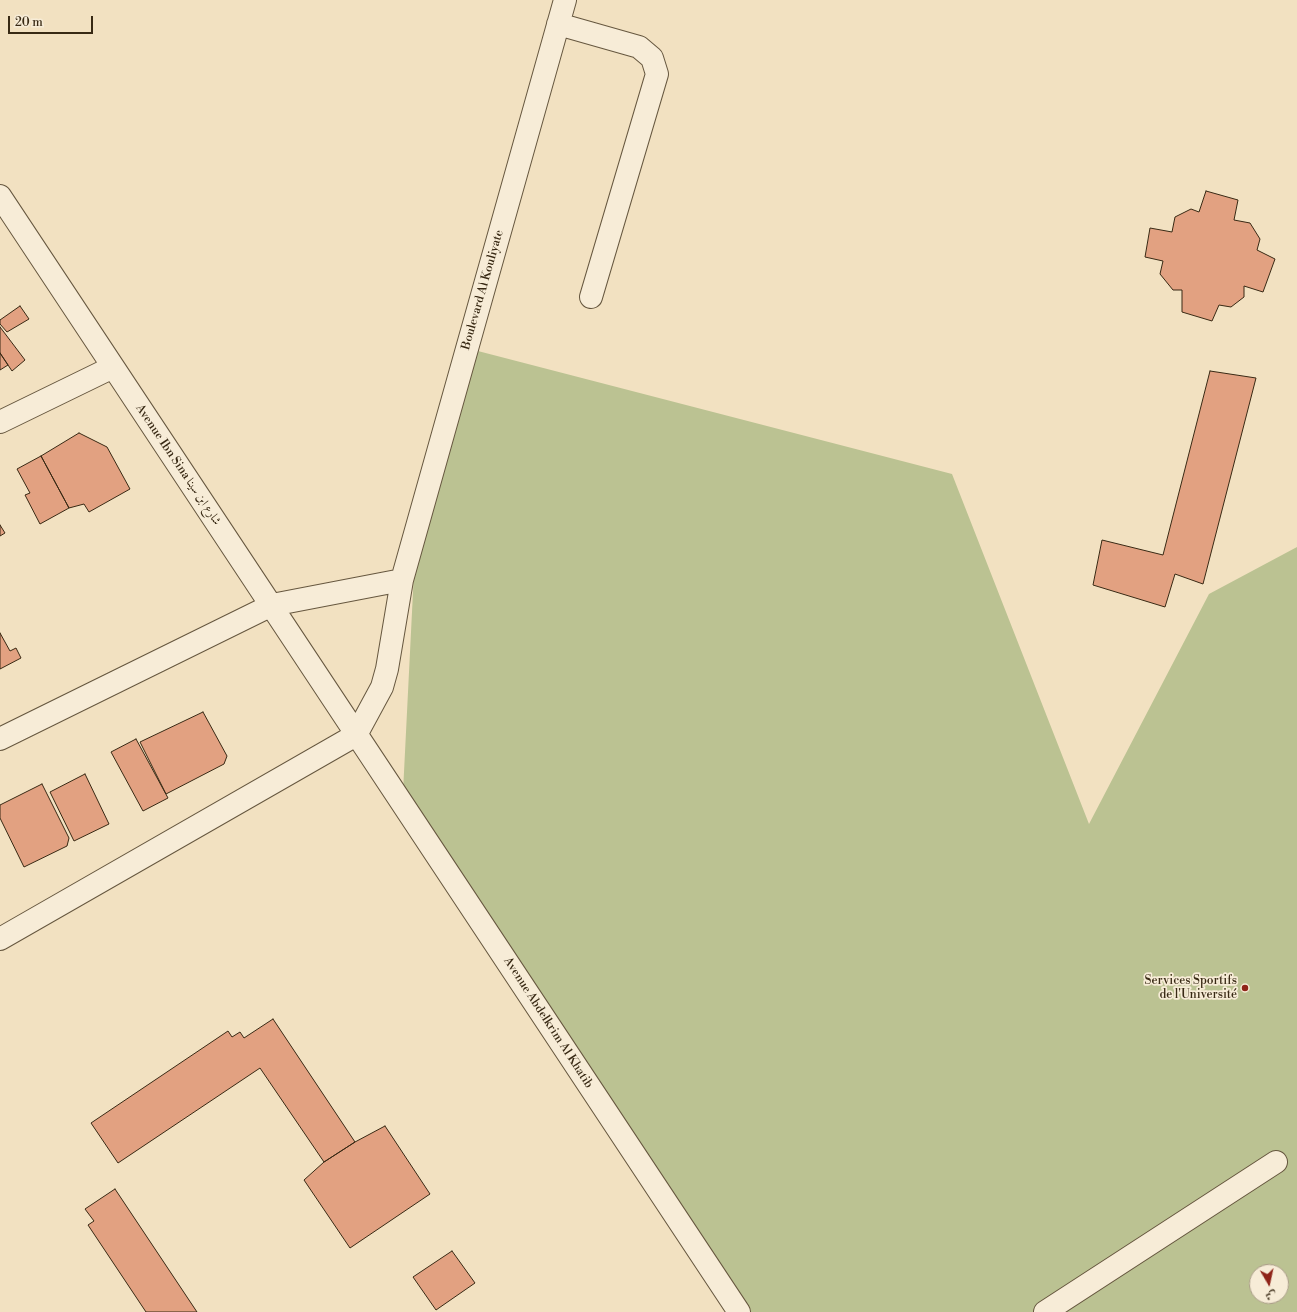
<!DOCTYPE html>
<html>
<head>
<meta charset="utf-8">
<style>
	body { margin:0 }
	#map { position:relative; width:1297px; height:1312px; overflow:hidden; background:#f2e1c1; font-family:"Libre Bodoni",Amiri,serif }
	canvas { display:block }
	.north { position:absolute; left:1249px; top:1264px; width:40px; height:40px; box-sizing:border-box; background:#f7ecd7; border:1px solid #ab9e89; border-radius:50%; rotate:171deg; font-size:11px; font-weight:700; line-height:16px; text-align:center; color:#382914 }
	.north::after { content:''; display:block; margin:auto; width:14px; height:18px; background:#8f2418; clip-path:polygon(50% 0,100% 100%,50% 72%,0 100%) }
	.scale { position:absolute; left:8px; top:16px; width:85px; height:18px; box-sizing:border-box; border:2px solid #382914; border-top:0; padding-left:5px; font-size:12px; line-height:14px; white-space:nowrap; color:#382914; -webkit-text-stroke:3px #f7ecd7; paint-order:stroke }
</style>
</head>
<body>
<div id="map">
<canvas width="1297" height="1312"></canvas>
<div class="north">ش</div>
<div class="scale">20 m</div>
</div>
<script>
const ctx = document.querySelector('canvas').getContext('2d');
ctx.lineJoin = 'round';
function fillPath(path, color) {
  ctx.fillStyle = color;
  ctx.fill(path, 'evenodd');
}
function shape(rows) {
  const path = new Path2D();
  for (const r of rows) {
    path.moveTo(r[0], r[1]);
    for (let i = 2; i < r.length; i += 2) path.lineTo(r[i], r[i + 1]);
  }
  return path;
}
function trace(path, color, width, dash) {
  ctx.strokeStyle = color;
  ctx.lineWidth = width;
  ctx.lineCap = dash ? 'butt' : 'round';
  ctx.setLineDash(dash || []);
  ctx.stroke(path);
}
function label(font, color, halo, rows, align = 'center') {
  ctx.font = font + ' "Libre Bodoni",Amiri,serif';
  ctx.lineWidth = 3.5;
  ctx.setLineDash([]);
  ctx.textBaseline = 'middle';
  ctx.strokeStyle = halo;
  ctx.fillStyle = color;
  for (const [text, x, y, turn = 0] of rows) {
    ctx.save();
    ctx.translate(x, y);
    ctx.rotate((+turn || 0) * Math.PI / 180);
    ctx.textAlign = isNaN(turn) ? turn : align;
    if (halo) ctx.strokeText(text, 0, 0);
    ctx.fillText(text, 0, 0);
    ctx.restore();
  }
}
const green = shape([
	[474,350,952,474,1089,824,1209,594,1297,547,1297,1312,736,1312,403,792,415,552],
	[1257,1272,1281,1272,1281,1296,1257,1296]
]);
const building = shape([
	[1206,191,1238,200,1234,220,1250,223,1260,239,1257,250,1275,259,1263,292,1244,286,1244,297,1231,307,1219,305,1212,321,1182,312,1182,290,1173,290,1160,274,1163,261,1145,257,1150,228,1172,232,1175,217,1191,209,1199,212,1206,191],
	[20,306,29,319,7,332,0,324,0,320,20,306],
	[0,327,25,360,12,371,0,353,0,327],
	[0,353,8,365,0,370,0,353],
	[1210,371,1256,378,1203,584,1175,574,1165,607,1093,585,1102,540,1163,555,1210,371],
	[79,433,107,447,130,489,89,512,84,504,69,508,41,456,79,433],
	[41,456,69,508,40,524,25,495,30,493,17,469,41,456],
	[0,525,5,533,0,536,0,525],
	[0,633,10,651,16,648,21,658,0,669,0,633],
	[203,712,227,756,224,764,166,794,140,742,203,712],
	[136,739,168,798,143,811,111,752,136,739],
	[85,774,109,824,74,841,50,792,85,774],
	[42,784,69,838,67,846,24,867,0,818,0,805,42,784],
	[273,1019,355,1142,324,1162,260,1068,118,1163,91,1123,228,1031,232,1037,240,1032,244,1038,273,1019],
	[385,1126,430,1194,350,1248,304,1180,324,1162,355,1142,385,1126],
	[115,1189,197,1312,146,1312,88,1225,94,1221,85,1209,115,1189],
	[452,1251,475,1283,436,1310,413,1277,452,1251]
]);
const minor = shape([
	[558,24,639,47,652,58,657,74,591,297],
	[0,196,739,1312],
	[0,422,113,367],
	[356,735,382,687,387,669,402,580,565,0],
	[0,739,272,605,402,580],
	[0,939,356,735],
	[1045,1312,1276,1162]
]);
const markers = [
	[1245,988,4,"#8f2418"]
];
const streetNames = [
	["Boulevard Al Kouliyate",483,290,-74],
	["Avenue Ibn Sina شارع ابن سينا",178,465,56],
	["Avenue Abdelkrim Al Khatib",548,1023,57]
];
const poiNames = [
	["Services Sportifs",1237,981],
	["de l'Université",1237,995]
];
fillPath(green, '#bbc292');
fillPath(building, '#e2a181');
trace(building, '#382914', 1);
trace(minor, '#66573f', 24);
trace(minor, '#f7ecd7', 22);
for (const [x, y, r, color] of markers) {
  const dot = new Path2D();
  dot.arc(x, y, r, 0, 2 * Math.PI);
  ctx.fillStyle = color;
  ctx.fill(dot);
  trace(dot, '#f7ecd7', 1.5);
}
label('12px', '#382914', '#f7ecd7', streetNames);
label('12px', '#382914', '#f7ecd7', poiNames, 'right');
</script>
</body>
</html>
